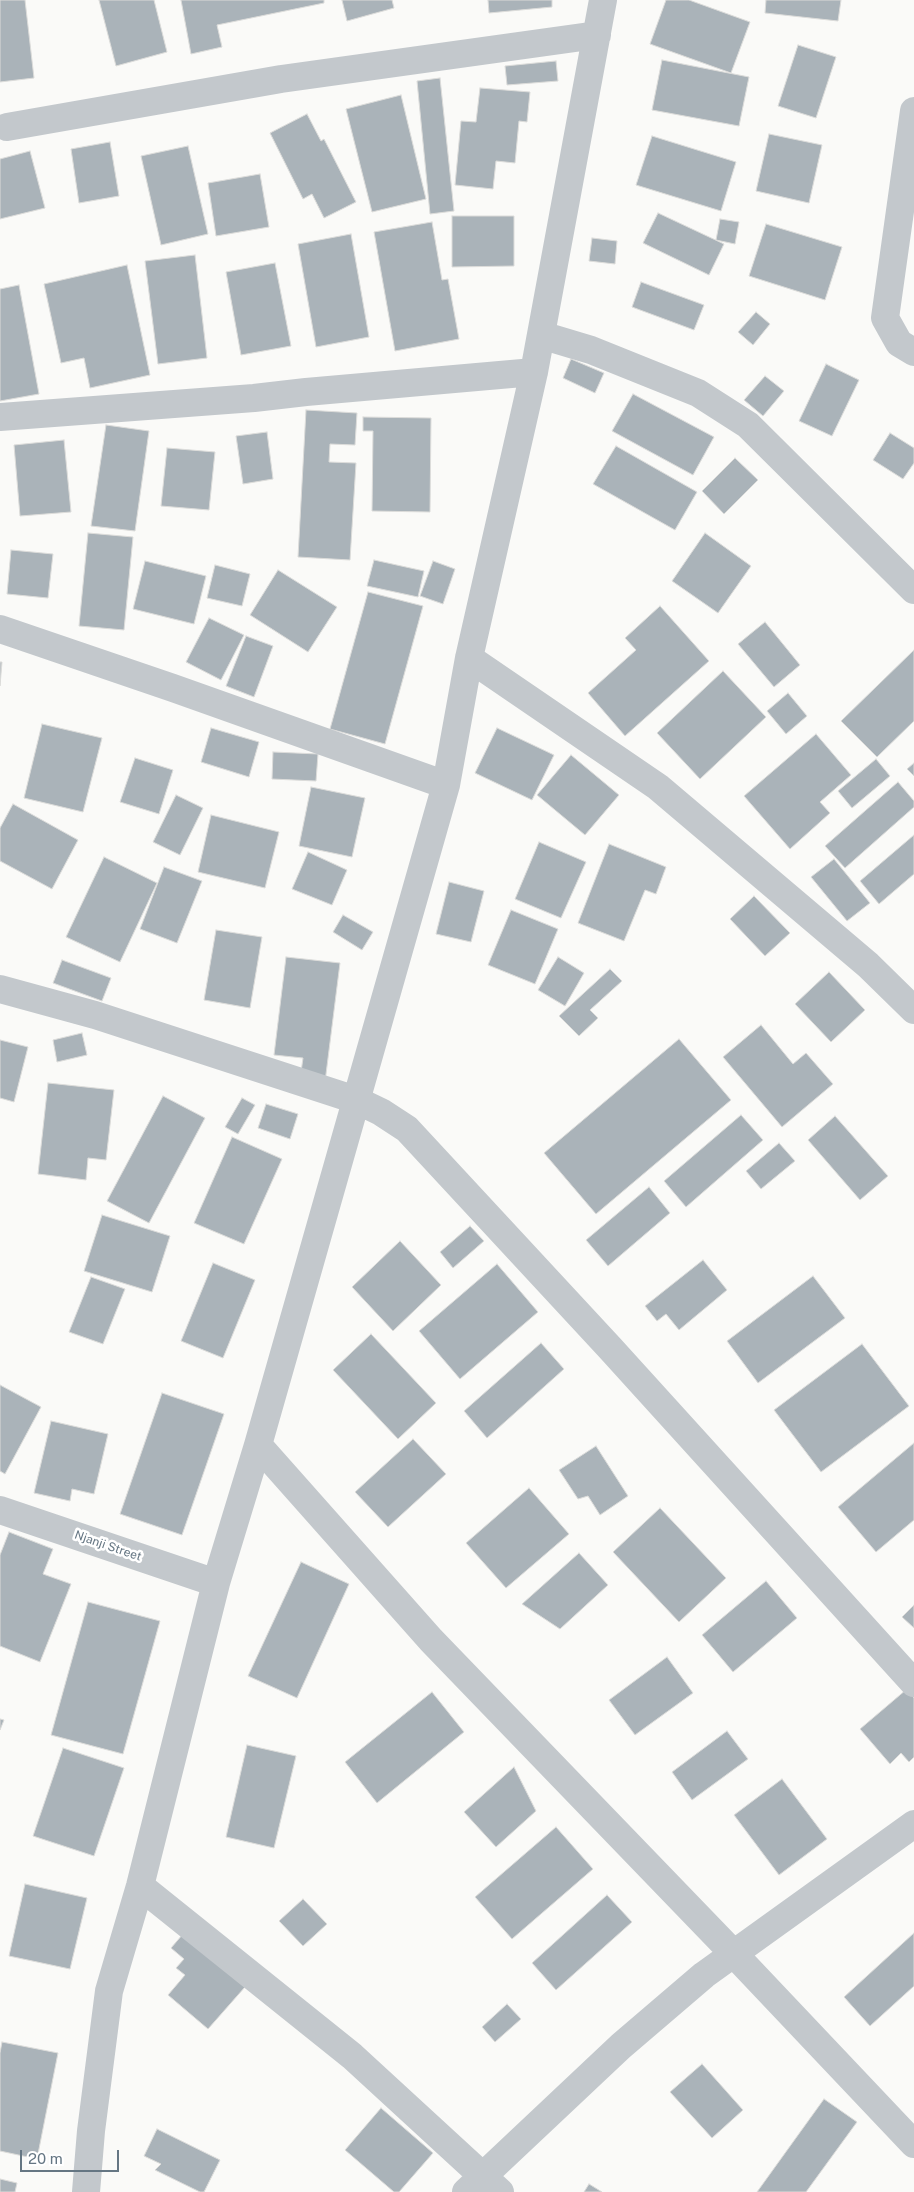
<!DOCTYPE html>
<html>
<head>
<meta charset="utf-8">
<style>
	body { margin:0 }
	#map { position:relative; width:914px; height:2192px; overflow:hidden; background:#fafaf8; font-family:"Public Sans",sans-serif }
	canvas { display:block }
	.scale { position:absolute; left:20px; top:2150px; width:99px; height:22px; box-sizing:border-box; border:2px solid #657683; border-top:0; padding-left:6px; font-size:15px; line-height:18px; white-space:nowrap; color:#657683; -webkit-text-stroke:4px #fff; paint-order:stroke }
</style>
</head>
<body>
<div id="map">
<canvas width="914" height="2192"></canvas>
<div class="scale">20 m</div>
</div>
<script>
const ctx = document.querySelector('canvas').getContext('2d');
ctx.lineJoin = 'round';
function fillPath(path, color) {
  ctx.fillStyle = color;
  ctx.fill(path, 'evenodd');
}
function shape(rows) {
  const path = new Path2D();
  for (const r of rows) {
    path.moveTo(r[0], r[1]);
    for (let i = 2; i < r.length; i += 2) path.lineTo(r[i], r[i + 1]);
  }
  return path;
}
function trace(path, color, width, dash) {
  ctx.strokeStyle = color;
  ctx.lineWidth = width;
  ctx.lineCap = dash ? 'butt' : 'round';
  ctx.setLineDash(dash || []);
  ctx.stroke(path);
}
function label(font, color, halo, rows, align = 'center') {
  ctx.font = font + ' "Public Sans",sans-serif';
  ctx.lineWidth = 5;
  ctx.setLineDash([]);
  ctx.textBaseline = 'middle';
  ctx.strokeStyle = halo;
  ctx.fillStyle = color;
  for (const [text, x, y, turn = 0] of rows) {
    ctx.save();
    ctx.translate(x, y);
    ctx.rotate((+turn || 0) * Math.PI / 180);
    ctx.textAlign = isNaN(turn) ? turn : align;
    if (halo) ctx.strokeText(text, 0, 0);
    ctx.fillText(text, 0, 0);
    ctx.restore();
  }
}
const building = shape([
	[0,0,25,0,34,78,0,82,0,0],
	[99,0,154,0,167,52,116,66,99,0],
	[181,0,324,0,324,3,217,25,222,47,191,54,181,0],
	[342,0,392,0,394,8,347,21,342,0],
	[488,0,552,0,552,7,489,13,488,0],
	[666,0,689,0,750,22,731,73,650,44,666,0],
	[766,0,841,0,838,21,765,13,766,0],
	[798,45,836,57,816,118,778,106,798,45],
	[662,60,749,77,739,126,652,110,662,60],
	[556,61,558,81,507,85,505,66,556,61],
	[440,78,454,211,430,214,417,81,440,78],
	[480,88,530,92,527,122,519,121,515,163,496,161,493,189,455,185,461,121,476,122,480,88],
	[401,95,426,199,372,212,346,109,401,95],
	[307,114,321,141,324,139,356,202,324,218,312,194,303,199,270,133,307,114],
	[769,134,822,145,809,203,756,191,769,134],
	[652,136,736,162,721,211,636,185,652,136],
	[110,142,119,196,79,203,71,149,110,142],
	[188,146,208,234,161,245,141,156,188,146],
	[30,151,45,208,0,219,0,159,30,151],
	[260,174,269,227,216,236,208,183,260,174],
	[658,213,724,244,709,275,643,243,658,213],
	[452,216,514,216,514,266,452,267,452,216],
	[720,219,739,222,735,244,716,240,720,219],
	[432,222,442,280,448,279,459,339,395,351,374,232,432,222],
	[766,224,842,247,825,300,749,276,766,224],
	[351,234,369,337,316,347,298,244,351,234],
	[592,238,617,241,615,264,589,261,592,238],
	[195,255,207,358,158,364,145,261,195,255],
	[275,263,291,346,241,355,226,272,275,263],
	[127,265,150,375,90,388,84,358,61,363,44,284,127,265],
	[641,282,704,305,694,330,632,307,641,282],
	[19,285,39,394,0,401,0,289,19,285],
	[756,312,770,324,753,345,738,332,756,312],
	[571,359,604,373,595,393,563,378,571,359],
	[826,364,859,380,832,436,799,421,826,364],
	[765,376,784,391,763,416,744,400,765,376],
	[633,394,714,437,693,475,612,431,633,394],
	[306,410,357,413,355,445,330,444,329,462,356,463,350,560,298,557,306,410],
	[363,417,431,418,430,512,372,511,373,431,363,431,363,417],
	[106,425,149,431,135,531,91,526,106,425],
	[267,432,273,479,243,484,236,436,267,432],
	[890,433,914,448,914,463,903,479,873,460,890,433],
	[64,440,71,512,20,516,14,445,64,440],
	[616,446,697,492,675,530,593,484,616,446],
	[167,448,215,452,209,510,161,506,167,448],
	[735,458,758,480,724,514,702,491,735,458],
	[88,533,133,537,124,630,79,626,88,533],
	[705,533,751,566,718,613,672,581,705,533],
	[11,550,53,554,48,598,7,594,11,550],
	[374,560,424,571,418,597,367,586,374,560],
	[145,561,206,576,194,624,133,609,145,561],
	[433,561,455,569,443,604,420,596,433,561],
	[215,565,250,574,242,606,207,598,215,565],
	[278,570,337,607,308,652,250,615,278,570],
	[368,592,423,606,385,744,330,729,368,592],
	[660,606,709,661,625,736,588,693,636,650,625,638,660,606],
	[209,618,244,635,221,680,186,662,209,618],
	[765,622,800,665,774,687,738,644,765,622],
	[246,636,273,646,254,697,226,686,246,636],
	[914,650,914,721,877,757,841,721,914,650],
	[0,662,2,662,0,686,0,662],
	[723,671,766,717,700,779,657,733,723,671],
	[788,693,807,716,786,734,767,711,788,693],
	[42,724,102,738,83,812,24,798,42,724],
	[211,728,259,742,249,777,201,762,211,728],
	[497,728,554,755,532,800,475,773,497,728],
	[816,734,851,775,820,802,830,813,790,849,744,796,816,734],
	[273,752,318,754,316,781,272,779,273,752],
	[571,755,619,795,585,835,537,795,571,755],
	[135,758,173,770,159,814,120,802,135,758],
	[876,759,890,776,852,808,838,791,876,759],
	[914,763,914,776,907,769,914,763],
	[898,782,914,801,914,807,845,868,825,846,898,782],
	[311,787,365,798,352,857,299,846,311,787],
	[176,795,203,808,180,855,153,842,176,795],
	[13,804,78,840,52,889,0,861,0,828,13,804],
	[211,815,279,832,265,888,198,872,211,815],
	[914,835,914,874,879,904,860,881,914,835],
	[539,842,586,862,561,918,515,899,539,842],
	[609,844,666,867,656,894,645,890,624,941,578,923,609,844],
	[308,852,347,870,332,905,292,889,308,852],
	[104,857,157,883,120,962,66,937,104,857],
	[834,859,870,903,847,921,811,877,834,859],
	[164,867,202,881,177,943,140,929,164,867],
	[449,882,484,891,471,942,436,934,449,882],
	[754,896,790,933,765,956,730,919,754,896],
	[511,910,558,929,535,984,488,965,511,910],
	[343,915,373,932,362,950,333,932,343,915],
	[216,930,262,937,250,1008,204,1000,216,930],
	[286,957,340,963,325,1082,300,1079,303,1058,274,1055,286,957],
	[558,957,584,973,565,1006,538,990,558,957],
	[62,960,111,978,102,1001,53,983,62,960],
	[610,969,622,981,590,1010,598,1018,579,1036,559,1016,610,969],
	[829,972,865,1010,831,1042,795,1004,829,972],
	[761,1025,793,1064,806,1053,833,1084,782,1127,723,1057,761,1025],
	[82,1033,87,1055,57,1062,53,1040,82,1033],
	[679,1039,731,1100,596,1214,544,1153,679,1039],
	[0,1040,28,1047,14,1102,0,1098,0,1040],
	[48,1083,114,1090,106,1160,88,1158,86,1180,38,1174,48,1083],
	[163,1096,205,1118,149,1223,107,1201,163,1096],
	[242,1098,255,1105,238,1134,225,1127,242,1098],
	[266,1104,298,1114,290,1139,258,1128,266,1104],
	[741,1115,763,1140,686,1207,664,1181,741,1115],
	[835,1116,888,1176,860,1200,808,1140,835,1116],
	[232,1137,282,1159,244,1244,194,1223,232,1137],
	[779,1143,795,1161,761,1189,746,1171,779,1143],
	[649,1187,670,1213,608,1266,586,1240,649,1187],
	[102,1215,170,1236,152,1292,84,1271,102,1215],
	[470,1226,484,1241,453,1268,440,1252,470,1226],
	[400,1241,441,1285,393,1331,352,1287,400,1241],
	[703,1260,727,1290,679,1330,666,1314,657,1321,645,1306,703,1260],
	[213,1263,255,1280,223,1358,181,1341,213,1263],
	[497,1264,538,1312,460,1379,419,1331,497,1264],
	[813,1276,845,1318,758,1383,727,1341,813,1276],
	[91,1277,125,1289,103,1344,69,1332,91,1277],
	[371,1334,436,1403,398,1439,333,1370,371,1334],
	[541,1343,564,1369,487,1438,464,1411,541,1343],
	[862,1344,909,1406,821,1472,774,1410,862,1344],
	[0,1385,41,1407,5,1474,0,1471,0,1385],
	[162,1393,224,1414,182,1535,120,1514,162,1393],
	[51,1421,108,1434,94,1494,72,1489,70,1501,34,1493,51,1421],
	[413,1439,446,1474,388,1527,355,1492,413,1439],
	[914,1443,914,1520,876,1552,838,1507,914,1443],
	[596,1446,628,1496,600,1515,588,1496,578,1499,559,1470,596,1446],
	[529,1488,569,1534,506,1588,466,1543,529,1488],
	[660,1508,726,1578,679,1622,613,1552,660,1508],
	[9,1532,53,1549,43,1574,71,1584,40,1662,0,1646,0,1555,9,1532],
	[579,1553,608,1585,560,1629,522,1604,579,1553],
	[301,1562,349,1584,297,1698,248,1676,301,1562],
	[766,1581,797,1618,733,1672,702,1635,766,1581],
	[88,1602,160,1621,123,1754,51,1735,88,1602],
	[914,1605,914,1628,902,1617,914,1605],
	[667,1657,693,1693,635,1735,609,1700,667,1657],
	[907,1689,914,1698,914,1757,909,1762,901,1753,890,1764,860,1729,907,1689],
	[432,1692,464,1732,377,1803,345,1762,432,1692],
	[0,1719,4,1720,0,1730,0,1719],
	[727,1731,748,1759,692,1800,672,1772,727,1731],
	[247,1745,296,1756,274,1848,226,1837,247,1745],
	[63,1748,124,1768,94,1856,33,1836,63,1748],
	[514,1767,536,1811,496,1847,464,1812,514,1767],
	[782,1779,827,1839,779,1875,734,1815,782,1779],
	[556,1827,593,1869,512,1939,475,1897,556,1827],
	[25,1884,87,1898,70,1969,9,1956,25,1884],
	[607,1895,632,1922,556,1990,532,1963,607,1895],
	[303,1899,327,1924,303,1946,279,1921,303,1899],
	[914,1933,914,1986,870,2026,844,1997,914,1933],
	[183,1934,245,1987,208,2029,168,1995,185,1975,176,1968,184,1959,171,1948,183,1934],
	[507,2004,521,2019,495,2042,482,2027,507,2004],
	[2,2042,58,2053,37,2159,0,2151,0,2053,2,2042],
	[702,2064,743,2110,712,2138,670,2092,702,2064],
	[824,2099,857,2122,806,2192,757,2192,824,2099],
	[381,2108,433,2153,399,2192,394,2192,345,2150,381,2108],
	[157,2129,220,2160,204,2192,200,2192,155,2170,161,2164,144,2156,157,2129],
	[0,2179,17,2183,15,2192,0,2192,0,2179],
	[589,2184,602,2192,584,2192,589,2184]
]);
const minor = shape([
	[914,111,885,318,899,343,914,352],
	[7,127,281,79,597,35],
	[541,335,591,350,698,393,748,425,914,590],
	[0,417,254,398,306,392,534,372],
	[0,629,173,688,446,785],
	[469,658,658,787,868,965,914,1010],
	[0,989,95,1015,356,1100,381,1112,407,1129,610,1348,914,1683],
	[258,1445,431,1640,734,1954,914,2144],
	[0,1510,216,1583],
	[140,1886,352,2056,500,2192],
	[86,2192,91,2131,109,1991,140,1886,216,1583,258,1445,446,785,469,658,534,372,603,0],
	[466,2192,621,2046,704,1975,914,1824]
]);
const streetNames = [
	["Njanji Street",108,1546,19]
];
fillPath(building, '#aab3b9');
trace(building, '#dcdcda', 1);
trace(minor, '#c3c8cc', 28);
label('12px', '#657683', '#fff', streetNames);
</script>
</body>
</html>
